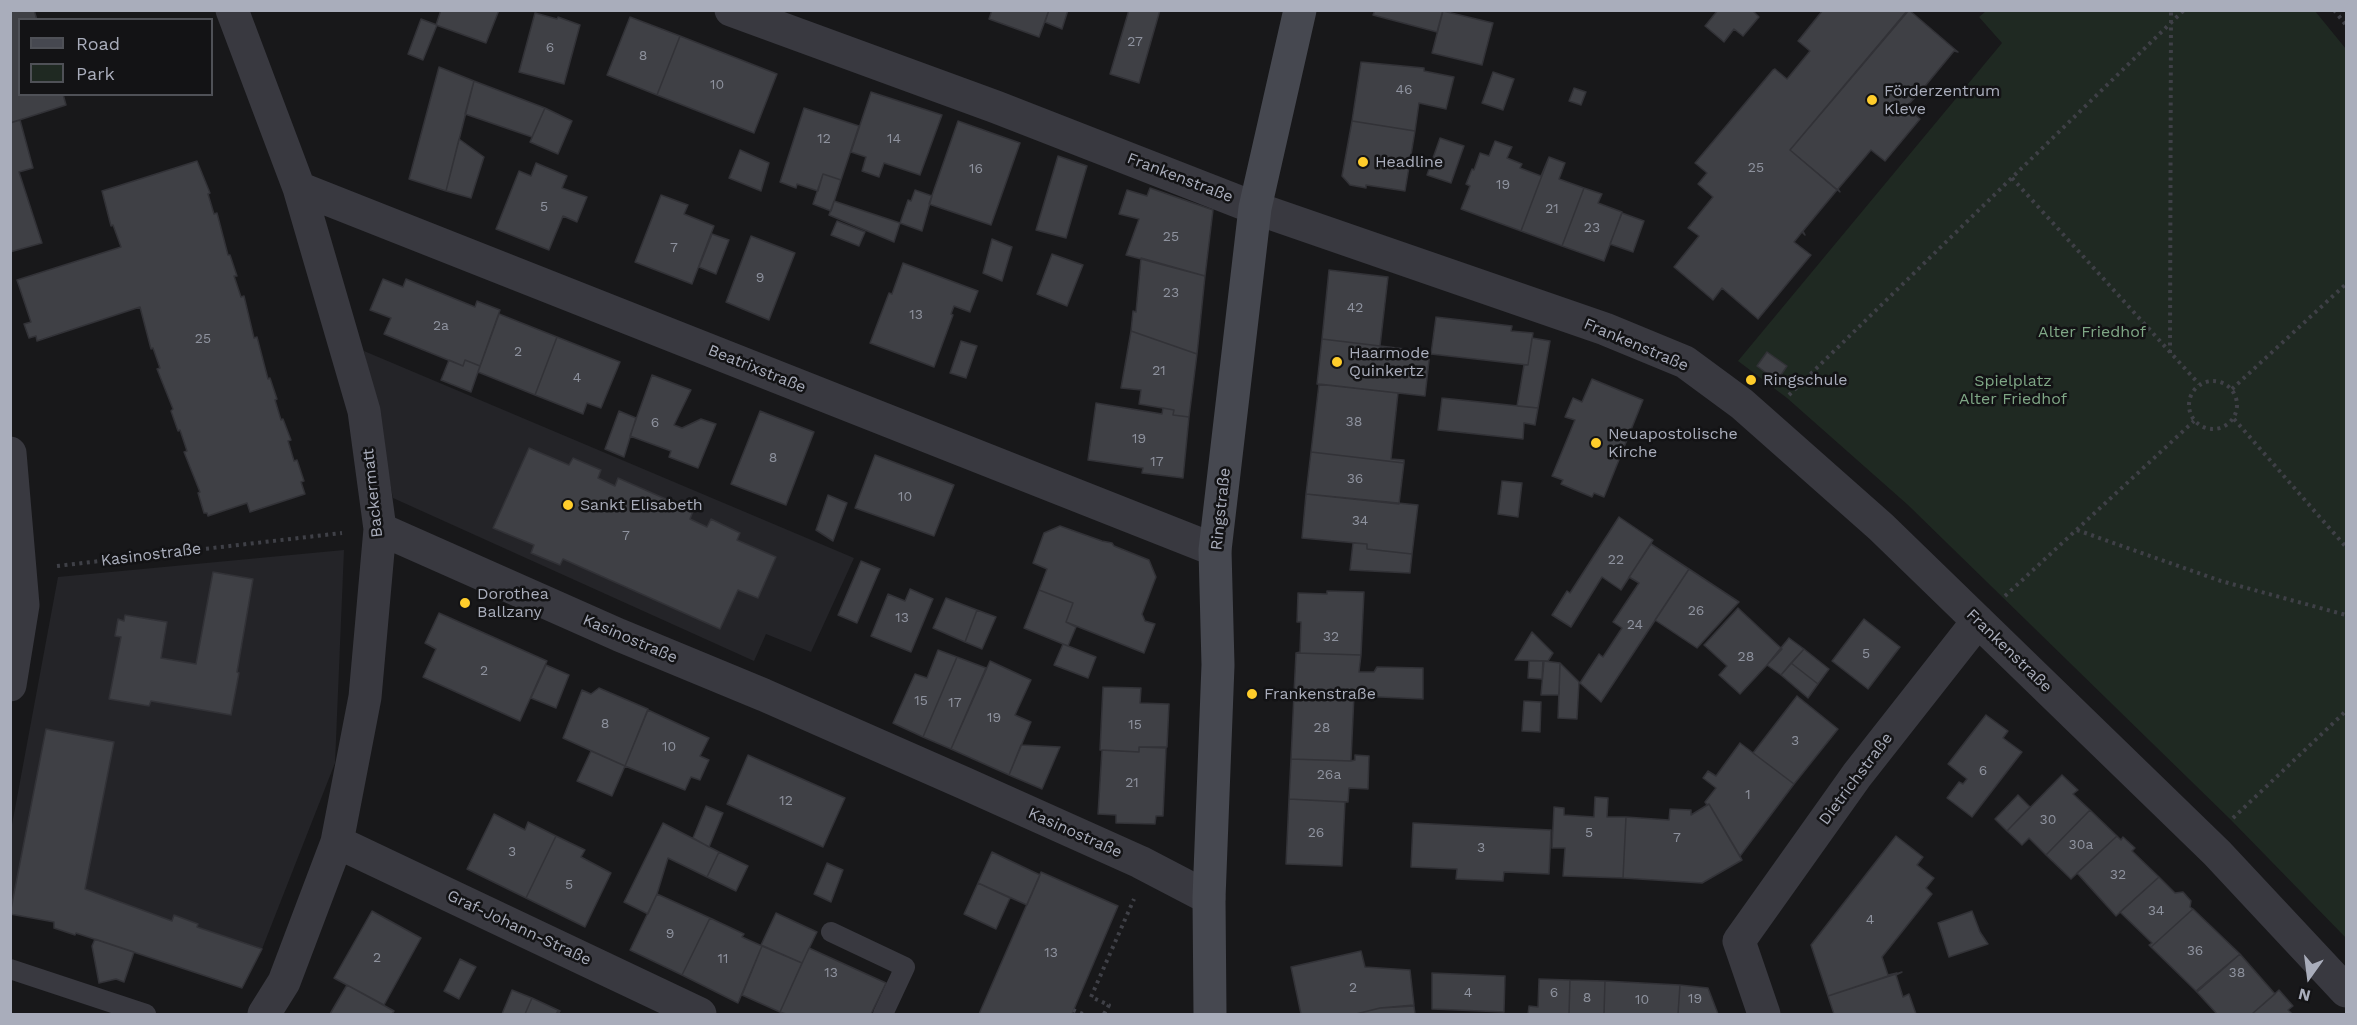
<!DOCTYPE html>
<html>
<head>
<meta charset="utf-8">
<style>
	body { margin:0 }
	#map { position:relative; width:2357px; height:1025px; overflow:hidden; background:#18181a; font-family:"Work Sans",sans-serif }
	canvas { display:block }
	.frame { position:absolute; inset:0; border:12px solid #a9adbb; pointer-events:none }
	.legend { position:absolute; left:18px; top:18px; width:195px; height:78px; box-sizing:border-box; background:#131315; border:2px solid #4f5157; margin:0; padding:8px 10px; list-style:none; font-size:18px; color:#a9adbb }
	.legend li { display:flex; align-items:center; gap:12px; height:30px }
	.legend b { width:30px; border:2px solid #4f5157 }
	.north { position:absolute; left:2279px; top:947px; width:60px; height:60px; -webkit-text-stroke:4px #131315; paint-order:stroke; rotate:194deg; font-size:16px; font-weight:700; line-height:24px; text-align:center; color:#a9adbb }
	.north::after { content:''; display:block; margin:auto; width:21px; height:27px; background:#a9adbb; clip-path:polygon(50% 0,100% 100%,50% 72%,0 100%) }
</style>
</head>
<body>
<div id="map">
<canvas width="2357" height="1025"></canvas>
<div class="frame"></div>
<ul class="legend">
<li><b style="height:8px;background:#464850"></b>Road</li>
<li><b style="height:16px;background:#1f2922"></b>Park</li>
</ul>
<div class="north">N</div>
</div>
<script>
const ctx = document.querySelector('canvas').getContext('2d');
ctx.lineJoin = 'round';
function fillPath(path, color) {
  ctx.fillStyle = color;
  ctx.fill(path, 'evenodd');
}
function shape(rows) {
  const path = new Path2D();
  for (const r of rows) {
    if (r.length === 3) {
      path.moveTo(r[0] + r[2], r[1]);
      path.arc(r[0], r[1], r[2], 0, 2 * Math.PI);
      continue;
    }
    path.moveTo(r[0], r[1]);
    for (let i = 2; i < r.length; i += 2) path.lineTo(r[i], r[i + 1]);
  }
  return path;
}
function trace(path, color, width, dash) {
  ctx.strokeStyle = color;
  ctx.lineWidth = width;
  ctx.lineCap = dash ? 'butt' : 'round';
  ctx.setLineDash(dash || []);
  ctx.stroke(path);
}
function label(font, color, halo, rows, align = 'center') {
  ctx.font = font + ' "Work Sans",sans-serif';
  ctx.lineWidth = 5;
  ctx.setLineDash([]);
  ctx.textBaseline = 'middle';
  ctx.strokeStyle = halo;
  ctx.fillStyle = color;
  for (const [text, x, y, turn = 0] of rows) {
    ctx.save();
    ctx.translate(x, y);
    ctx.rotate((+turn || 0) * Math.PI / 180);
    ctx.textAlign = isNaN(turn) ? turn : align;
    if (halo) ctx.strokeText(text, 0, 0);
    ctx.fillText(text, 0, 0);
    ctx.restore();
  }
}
const built = shape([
	[364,351,854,558,811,652,766,634,754,661,393,498],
	[344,550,335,763,262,949,242,988,134,952,124,982,116,979,99,983,92,946,95,939,54,928,54,922,11,914,11,830,58,577]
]);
const green = shape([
	[1986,11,2315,11,2346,49,2346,938,2231,820,1908,505,1787,398,1738,361,2002,43,1979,17]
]);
const building = shape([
	[10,10,34,10,37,20,20,20,20,94,63,94,66,105,10,123,10,10],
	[441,10,499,10,486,43,436,25,441,10],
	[992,10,1049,10,1039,37,989,19,992,10],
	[1049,10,1068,10,1062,29,1045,22,1049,10],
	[1129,10,1160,10,1139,83,1110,74,1129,10],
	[1375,10,1443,10,1437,32,1373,15,1375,10],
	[1718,10,1752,10,1759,17,1743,36,1734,29,1724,42,1705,26,1718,10],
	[1823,10,1907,11,1790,150,1837,190,1803,231,1805,235,1802,232,1794,242,1811,255,1758,319,1722,288,1713,300,1674,267,1699,236,1688,228,1713,197,1698,184,1707,173,1695,163,1773,70,1775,69,1787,79,1810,51,1798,41,1823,10],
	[1909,10,1958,52,1954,51,1921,91,1924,93,1920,92,1906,107,1920,119,1885,161,1871,150,1838,189,1840,192,1790,150,1909,10],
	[1443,11,1493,23,1482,65,1432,53,1443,11],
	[535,13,557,19,558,17,580,25,564,84,519,72,535,13],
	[630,17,680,36,657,95,607,75,630,17],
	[421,19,437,25,423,60,408,54,421,19],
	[680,36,777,74,754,133,657,95,680,36],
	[1361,62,1424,68,1424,71,1454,77,1446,109,1419,103,1415,131,1352,121,1361,62],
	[439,67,474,81,446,191,409,179,439,67],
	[1493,72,1514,79,1503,110,1482,103,1493,72],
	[474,81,545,108,532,137,465,114,474,81],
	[1574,88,1586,92,1581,105,1569,101,1574,88],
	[871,92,942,115,920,175,884,163,879,177,862,171,866,157,851,152,871,92],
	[545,108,572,121,558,154,530,142,545,108],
	[804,108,859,126,841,180,823,174,818,191,797,184,796,188,780,182,804,108],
	[20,120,33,168,19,172,42,243,10,252,10,123,20,120],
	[958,121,1020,143,991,225,929,204,958,121],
	[1352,121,1415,131,1405,191,1366,185,1366,188,1350,185,1342,176,1352,121],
	[1440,138,1464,146,1451,183,1427,175,1440,138],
	[459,139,484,157,471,198,446,191,459,139],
	[1495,141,1512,147,1507,158,1522,164,1520,168,1541,176,1549,157,1521,231,1461,209,1470,186,1466,184,1472,169,1474,170,1480,153,1489,156,1495,141],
	[740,150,769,163,761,191,729,178,740,150],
	[1058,156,1087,166,1066,238,1036,230,1058,156],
	[1549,157,1565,163,1559,179,1584,188,1562,246,1521,231,1549,157],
	[197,161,210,193,208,194,214,214,217,213,228,255,230,255,237,276,234,276,241,297,244,296,254,338,257,337,268,379,270,378,277,399,275,400,281,420,283,419,291,440,288,441,294,461,297,460,304,481,301,482,305,494,250,512,247,503,208,516,207,513,204,513,198,493,200,492,184,452,187,451,180,430,178,431,171,411,173,409,157,369,160,368,153,348,151,349,140,307,37,341,36,336,29,338,24,324,31,322,17,280,121,247,113,225,111,226,102,191,197,161],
	[536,163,567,176,562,188,587,197,577,222,563,216,549,250,496,229,519,171,531,176,536,163],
	[823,174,841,180,831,211,813,204,823,174],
	[1150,188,1213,210,1205,276,1126,255,1139,219,1119,214,1127,190,1147,196,1150,188],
	[1584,188,1602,194,1598,203,1622,212,1604,261,1562,246,1584,188],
	[915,190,932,196,922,231,900,223,908,200,911,201,915,190],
	[661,195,688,205,684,214,714,226,692,284,635,262,661,195],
	[834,201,900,223,894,242,829,215,834,201],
	[1622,213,1644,221,1633,252,1610,244,1622,213],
	[837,221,865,232,859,246,831,235,837,221],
	[712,234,729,240,716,274,699,267,712,234],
	[751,236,795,253,769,320,726,302,751,236],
	[992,239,1012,247,1002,281,983,273,992,239],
	[1052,254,1083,265,1067,306,1037,294,1052,254],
	[1141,258,1205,276,1197,354,1131,331,1133,311,1136,312,1141,258],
	[903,263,978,291,970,312,954,306,951,314,953,315,934,367,870,343,889,293,892,294,903,263],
	[1329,270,1388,277,1380,346,1322,339,1329,270],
	[383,279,403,287,406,279,475,307,477,301,500,310,480,366,465,360,463,366,384,334,391,318,370,310,383,279],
	[499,314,557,337,535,395,478,372,499,314],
	[1436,317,1512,326,1511,331,1533,333,1528,365,1431,354,1436,317],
	[1131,331,1197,354,1189,417,1173,415,1174,410,1139,404,1141,390,1121,388,1131,331],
	[557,337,620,362,601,408,587,403,583,414,535,395,557,337],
	[1532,338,1550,341,1538,408,1517,406,1524,365,1528,365,1532,338],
	[1322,339,1430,352,1425,396,1317,384,1322,339],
	[961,341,977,346,966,378,950,373,961,341],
	[1767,352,1787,366,1777,381,1757,366,1767,352],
	[449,360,463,366,465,360,480,366,471,392,441,380,449,360],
	[652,375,691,390,674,425,682,428,701,419,716,424,698,468,669,457,671,451,630,436,652,375],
	[1592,379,1643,400,1604,497,1594,493,1592,497,1561,484,1563,480,1552,476,1575,420,1565,417,1573,398,1582,402,1592,379],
	[1319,384,1398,393,1391,459,1404,460,1404,463,1311,452,1319,384],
	[1442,398,1538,408,1535,425,1524,423,1523,439,1438,430,1442,398],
	[1096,403,1162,414,1163,408,1174,410,1173,415,1189,417,1183,478,1142,473,1143,468,1088,460,1096,403],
	[619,411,636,418,624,457,605,449,619,411],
	[760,411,814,432,786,505,731,484,760,411],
	[529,448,569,465,573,458,601,470,598,478,615,486,618,478,693,511,690,519,707,527,711,519,740,533,737,540,776,557,758,598,738,590,720,629,563,559,560,565,531,553,534,545,493,528,529,448],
	[1311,452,1404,463,1399,504,1306,494,1311,452],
	[875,455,954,485,934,536,855,508,875,455],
	[1502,481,1522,483,1518,517,1498,514,1502,481],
	[1306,494,1418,505,1412,554,1367,549,1367,544,1302,538,1306,494],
	[828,495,847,503,833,541,816,530,828,495],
	[1619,517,1653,540,1621,590,1602,577,1571,627,1552,615,1567,591,1570,593,1619,517],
	[1060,526,1102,541,1112,543,1114,546,1149,560,1156,577,1142,614,1145,621,1155,624,1144,653,1066,622,1073,603,1039,590,1047,569,1033,563,1044,533,1060,526],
	[1353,543,1367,544,1367,549,1412,554,1410,573,1350,570,1353,543],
	[1651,544,1689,569,1601,702,1580,683,1599,654,1603,657,1622,628,1613,622,1639,583,1629,577,1651,544],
	[861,561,880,569,857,623,838,615,861,561],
	[1689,569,1739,602,1697,648,1655,620,1689,569],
	[213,572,253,579,237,672,239,673,231,715,151,701,149,706,109,699,121,637,115,636,118,619,124,621,125,615,167,622,161,658,196,664,213,572],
	[910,589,933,599,911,652,871,636,888,594,905,601,910,589],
	[1039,590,1073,603,1066,622,1076,627,1068,646,1024,628,1039,590],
	[1327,591,1364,592,1361,655,1296,653,1300,652,1301,622,1297,622,1298,593,1327,594,1327,591],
	[946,598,977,610,965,642,933,628,946,598],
	[1738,608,1782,649,1740,694,1719,675,1727,666,1704,645,1738,608],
	[977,610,996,617,982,649,965,642,977,610],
	[439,613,547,661,520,721,423,677,436,649,425,643,439,613],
	[1864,619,1900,647,1868,689,1832,661,1864,619],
	[1532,632,1553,653,1548,661,1515,660,1532,632],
	[1789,638,1804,649,1781,675,1767,665,1789,638],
	[1063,644,1096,657,1088,678,1054,665,1063,644],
	[1804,649,1829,669,1818,684,1791,663,1804,649],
	[938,650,957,657,923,737,893,723,915,674,927,678,938,650],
	[1296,653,1361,655,1359,672,1374,672,1377,667,1423,668,1423,699,1294,693,1296,653],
	[957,657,986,668,951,749,923,737,957,657],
	[990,661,1031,680,1015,715,1031,722,1009,775,951,749,990,661],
	[1529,661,1543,661,1542,679,1528,678,1529,661],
	[1544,661,1560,663,1559,695,1541,695,1544,661],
	[1560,663,1579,682,1577,719,1558,718,1560,663],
	[1791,663,1818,684,1808,698,1781,675,1791,663],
	[546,665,569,675,556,708,531,698,546,665],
	[1103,687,1141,688,1140,703,1169,704,1167,747,1139,747,1139,752,1100,750,1103,687],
	[599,688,648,709,625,766,563,738,582,690,591,694,599,688],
	[1294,693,1354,695,1351,761,1291,759,1294,693],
	[1797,696,1838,729,1794,784,1753,753,1797,696],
	[1524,701,1541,702,1540,732,1522,731,1524,701],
	[648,710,709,738,700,756,709,760,700,780,691,777,685,790,625,766,648,710],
	[1986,715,2008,731,2003,738,2022,752,1972,817,1947,798,1959,782,1963,784,1967,779,1948,764,1986,715],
	[46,729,114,742,85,889,172,921,174,915,198,924,197,927,262,949,242,988,76,933,75,935,54,928,54,922,10,914,46,729],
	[1740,743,1794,784,1740,856,1709,804,1707,805,1705,802,1716,788,1703,778,1708,771,1716,776,1740,743],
	[1021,745,1060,747,1042,789,1009,775,1021,745],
	[1139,747,1166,748,1163,816,1156,816,1155,824,1116,823,1116,815,1098,814,1102,750,1139,752,1139,747],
	[591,751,625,766,612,796,577,781,591,751],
	[748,755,845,798,823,847,727,804,748,755],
	[1355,755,1369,756,1368,789,1349,788,1348,802,1289,799,1291,759,1351,761,1355,760,1355,755],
	[2062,775,2078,790,2073,794,2090,810,2046,855,2029,838,2022,845,2007,831,2062,775],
	[2018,795,2030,807,2007,831,1995,819,2018,795],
	[1595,797,1608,798,1607,817,1626,817,1623,878,1563,876,1565,848,1552,848,1554,807,1564,808,1564,815,1594,817,1595,797],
	[1289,799,1345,802,1342,866,1286,864,1289,799],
	[1709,804,1742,860,1702,883,1623,878,1626,817,1669,820,1670,809,1691,810,1691,815,1709,804],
	[706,806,723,813,709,847,693,838,706,806],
	[2090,810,2117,836,2071,879,2046,855,2090,810],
	[494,814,525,830,528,822,556,836,526,898,467,869,494,814],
	[663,823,719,852,707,877,668,858,657,894,648,914,624,902,663,823],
	[1413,823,1551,830,1549,874,1504,872,1503,881,1456,879,1457,869,1411,867,1413,823],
	[556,836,585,850,581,857,611,873,585,927,526,898,556,836],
	[1896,836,1923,857,1917,865,1934,878,1926,888,1932,894,1882,957,1888,975,1897,973,1828,996,1811,945,1896,836],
	[2117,836,2121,840,2123,837,2135,848,2132,851,2159,877,2116,916,2077,873,2117,836],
	[719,852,748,866,736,891,707,877,719,852],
	[992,852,1040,875,1027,905,978,883,992,852],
	[827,863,843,870,831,902,814,894,827,863],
	[1041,872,1118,906,1077,1002,1072,1014,979,1014,1041,872],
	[2159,877,2175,893,2183,892,2191,901,2190,907,2193,909,2151,947,2149,945,2152,943,2120,912,2159,877],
	[978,883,1010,898,996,929,964,914,978,883],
	[657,894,710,918,682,975,630,950,657,894],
	[2193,909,2240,954,2197,992,2151,947,2193,909],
	[372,911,421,938,384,1005,334,978,372,911],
	[1972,911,1980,932,1988,944,1949,957,1938,923,1972,911],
	[776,913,817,932,802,963,761,945,776,913],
	[710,918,744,934,742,937,762,946,738,1003,682,975,710,918],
	[95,939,134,952,124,982,116,979,99,983,92,946,95,939],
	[762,946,802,963,780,1012,742,995,762,946],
	[809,948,886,983,871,1014,786,1014,780,1012,809,948],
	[1361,951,1365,967,1410,970,1414,1005,1380,1008,1356,1014,1301,1014,1291,967,1361,951],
	[2240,954,2275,994,2252,1014,2217,1014,2196,991,2240,954],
	[460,959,476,967,459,999,444,991,460,959],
	[1902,972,1896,975,1903,997,1909,994,1916,1014,1834,1014,1828,996,1902,972],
	[1432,973,1505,976,1504,1012,1432,1009,1432,973],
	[1539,979,1570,980,1569,1014,1528,1014,1529,1006,1538,1007,1539,979],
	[1570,980,1605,981,1604,1014,1569,1014,1570,980],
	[1605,981,1680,985,1678,1014,1604,1014,1605,981],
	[347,985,394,1011,392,1014,330,1014,347,985],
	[1680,985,1708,988,1718,1014,1678,1014,1680,985],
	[512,990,532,998,525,1014,502,1014,512,990],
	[2279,990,2293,1006,2288,1010,2292,1014,2252,1014,2279,990],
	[532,998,560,1011,559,1013,558,1011,556,1014,525,1014,532,998],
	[1414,1006,1415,1014,1356,1014,1380,1008,1414,1006]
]);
const path = shape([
	[2334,10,2346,25],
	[2012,178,2199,384],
	[2170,353,2171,10],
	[2213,405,24],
	[2232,389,2346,284],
	[1789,395,2184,10],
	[2234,419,2346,547],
	[2077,530,2221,581,2346,615],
	[57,566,342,533],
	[2005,596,2194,421],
	[2233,818,2346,711],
	[1073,1010,1083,1014],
	[1104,1014,1109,1005,1091,997,1134,899]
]);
const lane = shape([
	[831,932,905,967,883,1014],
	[10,969,146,1014]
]);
const street = shape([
	[232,10,299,188,364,411,380,529,365,697,337,842,284,982,264,1014],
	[731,10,996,107,1255,208,1605,329,1685,362,1742,404,1881,527,2217,853,2346,991],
	[299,188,1215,550],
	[10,453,23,605,10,685],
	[380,529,619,635,764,695,964,783,1140,862,1209,898],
	[337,842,700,1014],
	[1764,1014,1739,941,1857,775,1978,621]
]);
const secondary = shape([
	[1210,1014,1209,898,1218,665,1215,550,1255,208,1300,10]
]);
const markers = [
	[1872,100,6,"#ffcd2b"],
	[1363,162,6,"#ffcd2b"],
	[1337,362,6,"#ffcd2b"],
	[1751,380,6,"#ffcd2b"],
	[1596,443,6,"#ffcd2b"],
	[568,505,6,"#ffcd2b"],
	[465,603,6,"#ffcd2b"],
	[1252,694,6,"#ffcd2b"]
];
const numberNames = [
	["27",1135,42],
	["6",550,48],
	["8",643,56],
	["10",717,85],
	["46",1404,90],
	["12",824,139],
	["14",894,139],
	["25",1756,168],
	["16",976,169],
	["19",1503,185],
	["5",544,207],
	["21",1552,209],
	["23",1592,228],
	["25",1171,237],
	["7",674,248],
	["9",760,278],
	["23",1171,293],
	["42",1355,308],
	["13",916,315],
	["2a",441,326],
	["25",203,339],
	["2",518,352],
	["21",1159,371],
	["4",577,378],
	["38",1354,422],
	["6",655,423],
	["19",1139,439],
	["8",773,458],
	["17",1157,462],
	["36",1355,479],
	["10",905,497],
	["34",1360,521],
	["7",626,536],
	["22",1616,560],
	["26",1696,611],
	["13",902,618],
	["24",1635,625],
	["32",1331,637],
	["5",1866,654],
	["28",1746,657],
	["2",484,671],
	["15",921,701],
	["17",955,703],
	["19",994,718],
	["8",605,724],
	["15",1135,725],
	["28",1322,728],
	["3",1795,741],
	["10",669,747],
	["6",1983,771],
	["26a",1329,775],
	["21",1132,783],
	["1",1748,795],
	["12",786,801],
	["30",2048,820],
	["26",1316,833],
	["5",1589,833],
	["7",1677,838],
	["30a",2081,845],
	["3",1481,848],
	["3",512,852],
	["32",2118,875],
	["5",569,885],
	["34",2156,911],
	["4",1870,920],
	["9",670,934],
	["36",2195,951],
	["13",1051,953],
	["2",377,958],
	["11",723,959],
	["13",831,973],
	["38",2237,973],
	["2",1353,988],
	["4",1468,993],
	["6",1554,993],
	["8",1587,998],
	["19",1695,999],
	["10",1642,1000]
];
const poiNames = [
	["Förderzentrum",1884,91],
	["Kleve",1884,109],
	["Headline",1375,162],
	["Haarmode",1349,353],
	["Quinkertz",1349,371],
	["Ringschule",1763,380],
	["Neuapostolische",1608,434],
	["Kirche",1608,452],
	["Sankt Elisabeth",580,505],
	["Dorothea",477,594],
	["Ballzany",477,612],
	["Frankenstraße",1264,694]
];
const streetNames = [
	["Frankenstraße",1180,178,21],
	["Frankenstraße",1636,345,23],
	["Beatrixstraße",757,369,22],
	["Backermatt",373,493,-96],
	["Ringstraße",1221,509,-84],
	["Kasinostraße",151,555,-7],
	["Kasinostraße",630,639,23],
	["Frankenstraße",2009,651,44],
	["Dietrichstraße",1856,779,-53],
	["Kasinostraße",1075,833,24],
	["Graf-Johann-Straße",519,928,25]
];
const parkNames = [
	["Alter Friedhof",2092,332],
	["Spielplatz",2013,381],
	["Alter Friedhof",2013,399]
];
fillPath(built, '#242428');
fillPath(green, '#1f2922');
fillPath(building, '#3f4045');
trace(building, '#323237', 1.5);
trace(path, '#3f4047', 4, [3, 4.5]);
trace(lane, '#393940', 20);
trace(street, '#393940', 33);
trace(secondary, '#464850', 33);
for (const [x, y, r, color] of markers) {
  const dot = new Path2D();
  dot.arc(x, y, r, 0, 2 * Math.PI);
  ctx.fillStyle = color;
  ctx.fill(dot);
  trace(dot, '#131315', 2);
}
label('14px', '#8e929e', null, numberNames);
label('16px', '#a9adbb', '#131315', poiNames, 'left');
label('16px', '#a9adbb', '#131315', streetNames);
label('16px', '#7fa786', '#131315', parkNames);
</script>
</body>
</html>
